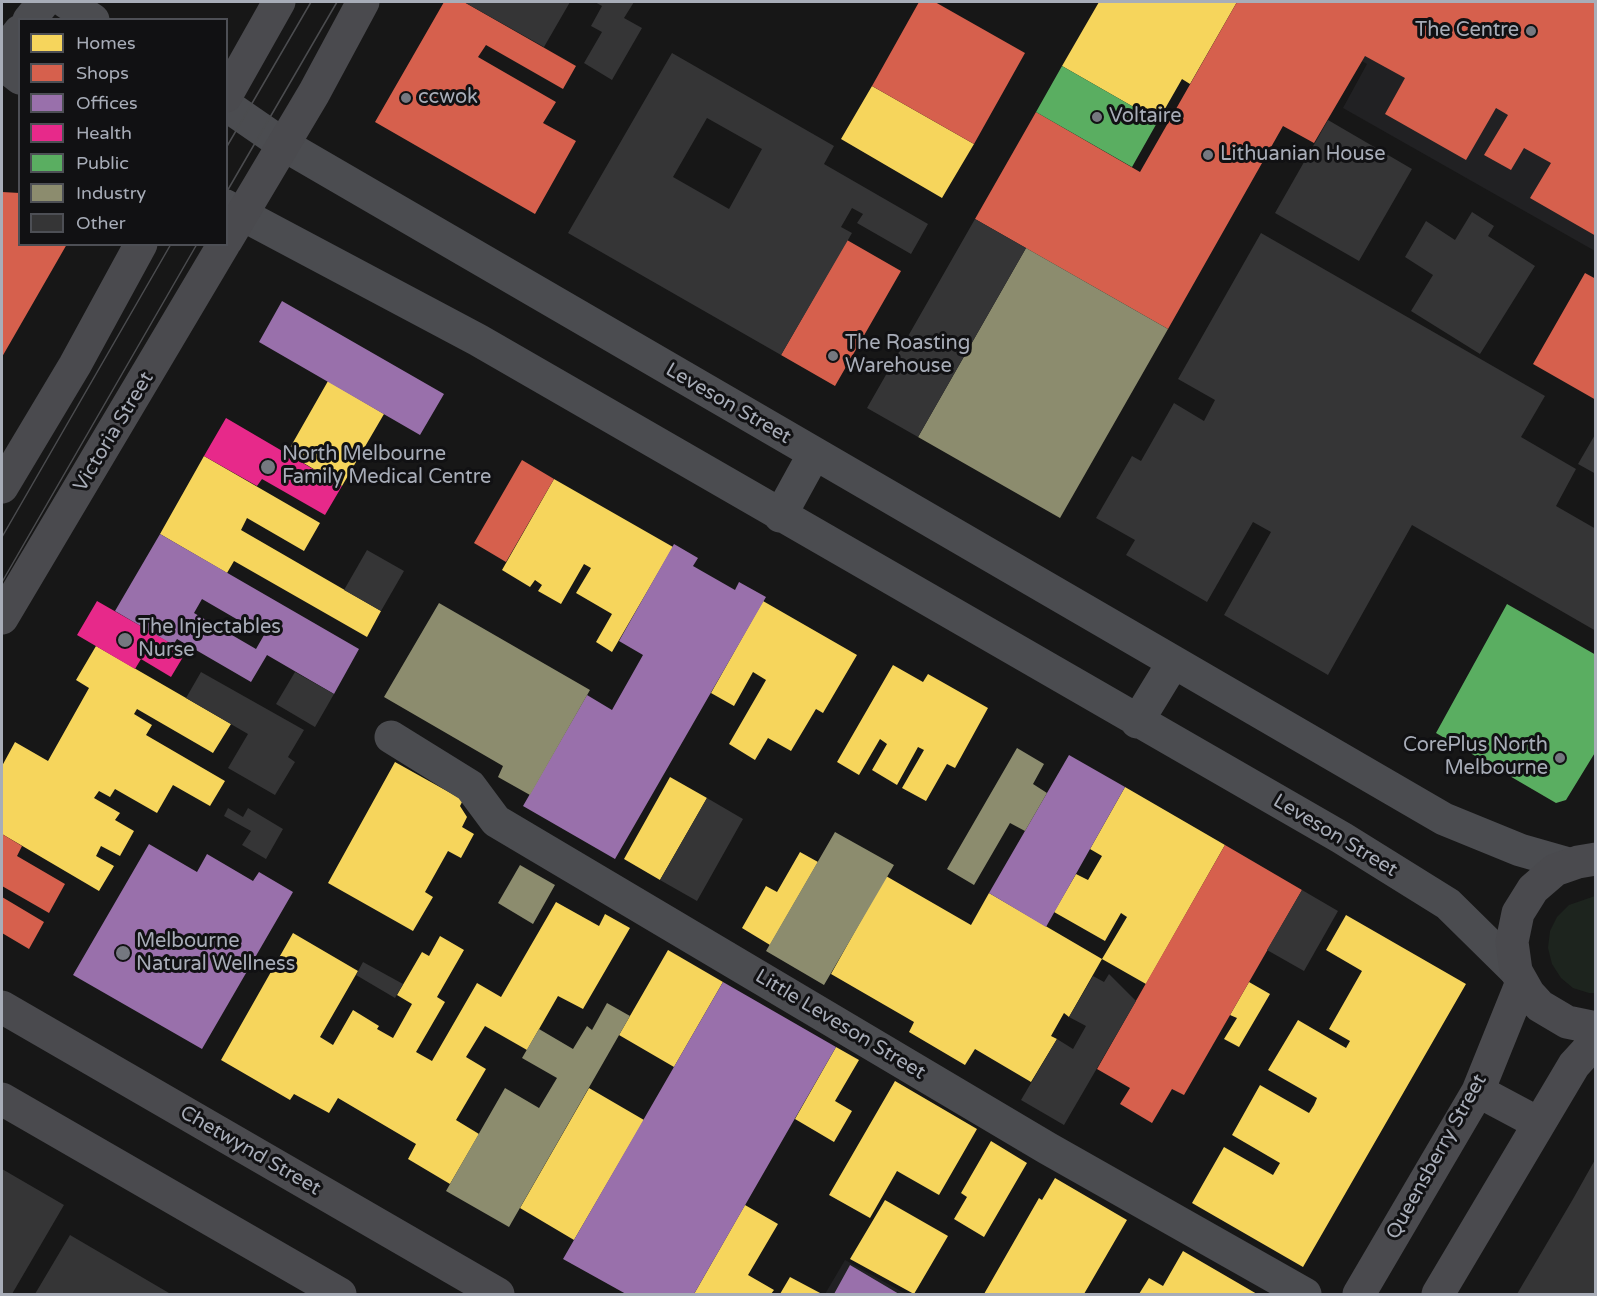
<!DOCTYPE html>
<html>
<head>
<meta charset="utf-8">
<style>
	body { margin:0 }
	#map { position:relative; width:1597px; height:1296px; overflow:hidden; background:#171717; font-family:"Varela Round",sans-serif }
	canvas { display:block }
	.frame { position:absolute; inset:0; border:3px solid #a8adb8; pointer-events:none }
	.legend { position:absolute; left:18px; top:18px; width:210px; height:228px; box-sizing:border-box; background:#111113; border:2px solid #4d4f55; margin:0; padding:8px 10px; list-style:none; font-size:18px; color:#a8adb8 }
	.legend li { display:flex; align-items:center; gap:12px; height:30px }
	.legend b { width:30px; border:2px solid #4d4f55 }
</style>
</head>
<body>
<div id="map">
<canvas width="1597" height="1296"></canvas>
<div class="frame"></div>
<ul class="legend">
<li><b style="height:16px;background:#f6d55c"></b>Homes</li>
<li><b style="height:16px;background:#d6604d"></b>Shops</li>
<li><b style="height:16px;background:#9970ab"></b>Offices</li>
<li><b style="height:16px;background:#e7298a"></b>Health</li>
<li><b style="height:16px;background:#5aae61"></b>Public</li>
<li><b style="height:16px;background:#8c8c6e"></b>Industry</li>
<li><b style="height:16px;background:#353536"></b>Other</li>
</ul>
</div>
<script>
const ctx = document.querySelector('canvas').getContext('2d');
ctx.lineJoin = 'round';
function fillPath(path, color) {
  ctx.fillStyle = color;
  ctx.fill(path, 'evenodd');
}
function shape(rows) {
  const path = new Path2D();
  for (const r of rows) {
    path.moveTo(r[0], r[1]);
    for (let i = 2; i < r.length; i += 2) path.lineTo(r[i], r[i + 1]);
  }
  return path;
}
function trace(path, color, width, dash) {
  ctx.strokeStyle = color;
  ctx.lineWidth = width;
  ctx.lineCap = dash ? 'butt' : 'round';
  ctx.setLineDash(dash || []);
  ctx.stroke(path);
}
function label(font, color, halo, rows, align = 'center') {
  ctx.font = font + ' "Varela Round",sans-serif';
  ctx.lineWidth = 6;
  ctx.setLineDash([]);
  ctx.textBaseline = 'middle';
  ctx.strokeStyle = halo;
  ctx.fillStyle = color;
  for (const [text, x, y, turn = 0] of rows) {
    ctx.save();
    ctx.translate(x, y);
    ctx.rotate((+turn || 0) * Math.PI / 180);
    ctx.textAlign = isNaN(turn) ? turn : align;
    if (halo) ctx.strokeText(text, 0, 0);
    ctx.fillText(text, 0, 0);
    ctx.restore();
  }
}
const built = shape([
	[1256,2,1595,2,1595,251,1343,108,1367,64],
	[845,1260,906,1294,825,1294]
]);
const green = shape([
	[1595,896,1595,993,1589,993,1573,988,1561,978,1552,964,1548,948,1550,931,1557,917,1569,905]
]);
const homes = shape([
	[1099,2,1237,2,1190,84,1182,79,1158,121,1062,66],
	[872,86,974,144,942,198,841,139],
	[328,381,384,414,342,486,287,453],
	[204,456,320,523,304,551,247,518,241,530,381,611,367,637,234,561,227,573,160,534],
	[554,479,673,547,612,652,596,642,612,614,576,593,591,568,584,564,561,604,538,591,542,585,535,580,530,587,502,570],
	[763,601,857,655,823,713,816,709,791,751,768,738,755,760,729,744,766,680,753,672,734,706,711,693],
	[96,646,231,724,213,753,137,709,134,714,152,725,146,735,225,781,210,806,173,785,157,813,115,789,110,797,99,791,94,798,120,813,115,820,134,831,120,856,101,846,96,856,114,866,99,891,2,834,2,766,15,742,48,761,89,688,76,680],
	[893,665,923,682,928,674,988,708,955,768,947,764,926,801,902,788,924,750,918,747,897,785,872,770,887,744,880,739,859,775,837,762],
	[395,762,463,800,460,806,467,817,462,827,474,834,461,858,448,851,425,892,433,897,413,931,328,883],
	[670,777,707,798,660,880,624,859],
	[1125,787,1225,845,1146,984,1102,959,1127,917,1121,913,1105,941,1054,912,1076,874,1088,880,1102,856,1090,849],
	[800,852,818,862,770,945,742,928,766,886,777,892],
	[886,876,971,925,989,893,1102,959,1069,1017,1064,1013,1051,1036,1057,1039,1031,1082,975,1049,965,1065,909,1032,914,1022,831,974],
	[556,902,599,926,605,914,630,928,583,1009,558,996,527,1050,485,1026,466,1057,486,1069,456,1120,479,1134,450,1184,408,1159,416,1144,338,1098,329,1113,294,1094,290,1100,221,1060,293,933,358,971,320,1037,333,1045,353,1010,379,1026,377,1029,393,1038,412,1004,397,995,422,952,429,956,440,936,464,950,437,997,445,1002,416,1052,432,1061,477,983,501,997],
	[1346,915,1466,984,1303,1267,1192,1203,1224,1147,1273,1175,1280,1163,1232,1135,1260,1085,1309,1113,1314,1105,1317,1098,1268,1070,1298,1020,1346,1048,1350,1041,1329,1029,1362,971,1326,950],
	[668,950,723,982,674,1067,619,1035],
	[1249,982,1270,994,1239,1047,1224,1039,1237,1018,1230,1015],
	[836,1047,859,1060,835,1101,852,1111,834,1142,795,1119],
	[895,1081,977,1129,939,1195,897,1171,870,1218,829,1195],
	[589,1088,644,1120,574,1240,520,1208],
	[991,1141,1027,1163,984,1237,954,1219,967,1197,961,1193],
	[1055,1178,1127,1220,1084,1294,984,1294,1039,1198,1042,1200],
	[885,1200,948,1236,914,1294,850,1259],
	[745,1205,778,1224,748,1275,774,1290,771,1294,694,1294],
	[1183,1251,1257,1294,1139,1294,1149,1278,1163,1286],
	[790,1277,822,1294,780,1294]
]);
const shops = shape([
	[444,2,464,2,576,66,563,89,486,45,478,57,556,102,543,123,576,141,535,214,375,122],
	[919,2,935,2,1025,53,974,144,872,86],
	[1237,2,1596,2,1596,236,1530,198,1551,163,1524,148,1511,170,1484,155,1508,115,1496,108,1466,160,1385,114,1405,78,1365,56,1314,143,1283,126,1168,329,975,219,1036,112,1140,172],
	[2,192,20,193,20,244,67,244,2,357],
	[847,240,901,271,835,386,781,355],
	[1585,273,1596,279,1596,400,1533,364],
	[522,460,554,479,506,562,474,543],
	[2,834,22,846,17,856,65,884,49,913,2,886],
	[1225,845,1302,890,1184,1095,1172,1089,1152,1123,1120,1104,1130,1088,1097,1069],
	[2,897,44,922,29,949,2,933]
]);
const offices = shape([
	[282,301,444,394,420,435,259,342],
	[160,534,359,649,334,694,267,655,251,682,177,639,173,645,115,611],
	[202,599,264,635,256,649,194,613],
	[674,544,698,558,693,566,735,590,739,582,766,597,615,859,523,806,587,695,612,710,643,655,619,641],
	[1069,755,1125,787,1046,927,989,893],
	[149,844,197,872,207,854,253,881,259,872,293,892,202,1049,73,975],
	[723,982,836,1047,694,1294,626,1294,563,1259],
	[850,1265,899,1294,834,1294]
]);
const health = shape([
	[226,418,342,486,325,515,262,479,257,486,204,456],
	[97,601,186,652,171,677,141,659,135,669,77,635]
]);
const public = shape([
	[1062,66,1158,121,1132,167,1036,112],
	[1507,604,1596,655,1596,751,1566,800,1556,803,1436,733]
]);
const industry = shape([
	[1026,248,1168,329,1060,518,918,437],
	[439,603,590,690,530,795,498,777,503,766,384,697],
	[1017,748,1044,764,1033,784,1047,793,1025,831,1010,823,974,885,947,869],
	[835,832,894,865,824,985,766,951],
	[520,865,555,885,533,924,498,903],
	[607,1003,630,1016,509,1227,446,1191,505,1088,539,1108,557,1078,522,1058,539,1029,573,1049,587,1026,592,1030]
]);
const building = shape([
	[464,2,570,2,544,47],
	[595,2,634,2,624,18,642,28,612,80,584,63,602,32,591,26,602,6],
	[672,53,834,146,824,164,928,224,911,254,857,223,863,214,852,208,841,227,852,233,781,355,568,233],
	[707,118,762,149,729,209,673,177],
	[1328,120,1412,169,1359,261,1275,213],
	[1472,212,1494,226,1488,236,1535,266,1480,354,1411,311,1433,275,1405,257,1426,221,1455,240],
	[975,219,1026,248,918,437,867,408],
	[1261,233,1545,396,1521,437,1576,469,1556,506,1596,529,1596,631,1412,525,1328,675,1224,615,1271,532,1253,522,1207,602,1126,555,1135,540,1096,518,1132,456,1141,461,1174,403,1204,421,1215,400,1178,379],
	[1596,433,1596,474,1578,464],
	[367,550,404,571,381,611,344,590],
	[201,672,304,730,288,757,295,762,275,795,228,768,248,734,186,698],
	[295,672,334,694,315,727,276,704],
	[707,798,743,819,697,901,660,880],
	[228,808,243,817,248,808,283,829,266,859,242,845,251,831,224,816],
	[1302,890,1338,911,1304,971,1267,950],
	[363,962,403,984,395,998,356,975],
	[1109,974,1136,1001,1064,1125,1021,1100,1057,1039,1073,1049,1086,1026,1069,1017,1093,976,1104,982],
	[1596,1158,1596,1294,1517,1294,1573,1199],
	[2,1169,64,1205,12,1294,2,1294],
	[70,1235,169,1293,168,1294,35,1294]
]);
const street = shape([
	[66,2,93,20],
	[29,20,44,2],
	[2,54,20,31],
	[2,64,20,78],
	[226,105,284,145,1444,819,1520,850,1569,864],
	[226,206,478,340,1342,838,1448,904,1516,971],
	[780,516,814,454],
	[1137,722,1173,663],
	[391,737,470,786,496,821,1047,1148,1305,1294]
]);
const secondary = shape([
	[226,96,279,2],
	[226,241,314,93,363,2],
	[2,487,75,365,141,244],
	[2,618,224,244],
	[1596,859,1578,862,1555,870,1533,889,1518,913,1512,942,1516,971,1529,994,1540,1006,1567,1022,1596,1028],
	[2,1007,498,1294],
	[1478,1091,1538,1123],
	[2,1099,340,1294],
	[1359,1294,1478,1091,1522,982],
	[1438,1294,1574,1065,1596,1041]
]);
const tram = shape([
	[226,148,311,2],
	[226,193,337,2],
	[2,537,171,244],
	[2,582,197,244]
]);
const markers = [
	[1531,31,6,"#757880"],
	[406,98,6,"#757880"],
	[1097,117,6,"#757880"],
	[1208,155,6,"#757880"],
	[833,356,6,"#757880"],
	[268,467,8,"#757880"],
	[125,640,8,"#757880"],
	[1560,758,6,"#757880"],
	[123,953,8,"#757880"]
];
const poiNames = [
	["The Centre",1519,31,"right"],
	["ccwok",418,98],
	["Voltaire",1109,117],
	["Lithuanian House",1220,155],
	["The Roasting",845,344],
	["Warehouse",845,367],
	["North Melbourne",282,455],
	["Family Medical Centre",282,478],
	["The Injectables",138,628],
	["Nurse",138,651],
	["CorePlus North",1548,746,"right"],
	["Melbourne",1548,769,"right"],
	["Melbourne",136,942],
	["Natural Wellness",136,965]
];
const streetNames = [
	["Leveson Street",728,404,30],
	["Victoria Street",114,432,-59],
	["Leveson Street",1335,836,31],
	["Little Leveson Street",840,1025,31],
	["Chetwynd Street",250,1151,30],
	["Queensberry Street",1437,1157,-61]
];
fillPath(built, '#212123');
fillPath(green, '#1d241e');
fillPath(homes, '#f6d55c');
fillPath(shops, '#d6604d');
fillPath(offices, '#9970ab');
fillPath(health, '#e7298a');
fillPath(public, '#5aae61');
fillPath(industry, '#8c8c6e');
fillPath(building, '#353536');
trace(street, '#4b4c50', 33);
trace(secondary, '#4a4a4e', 33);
trace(tram, '#4b4c4f', 1.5);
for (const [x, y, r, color] of markers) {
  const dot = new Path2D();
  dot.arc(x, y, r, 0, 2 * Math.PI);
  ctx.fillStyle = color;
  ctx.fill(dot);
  trace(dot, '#111113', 2);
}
label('20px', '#a8adb8', '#111113', poiNames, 'left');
label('20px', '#a8adb8', '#111113', streetNames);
</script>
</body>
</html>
